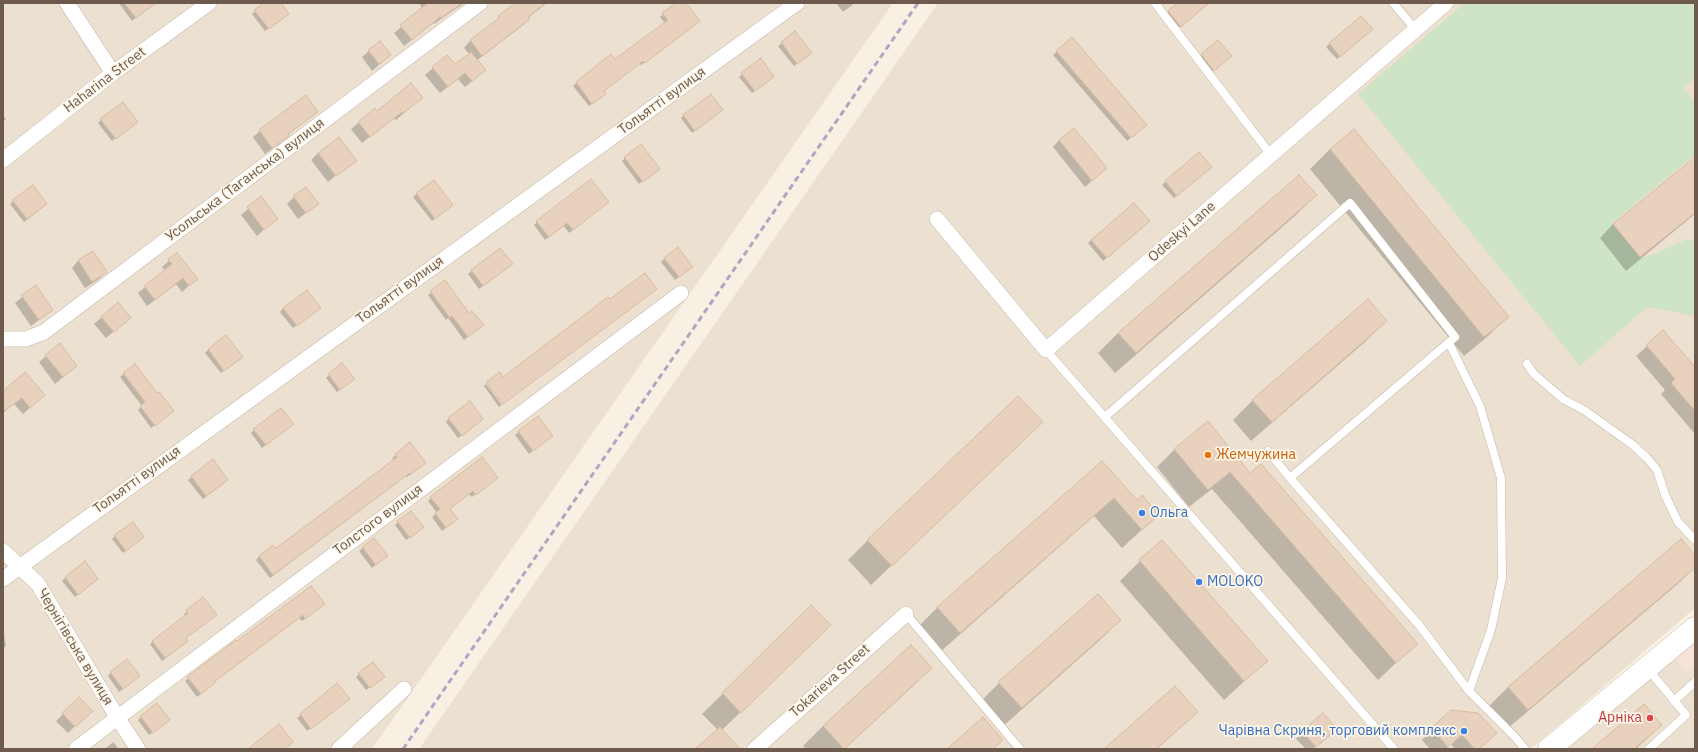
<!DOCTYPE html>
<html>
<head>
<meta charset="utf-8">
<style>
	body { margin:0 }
	#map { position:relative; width:1698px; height:752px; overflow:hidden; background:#f8f1e3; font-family:"IBM Plex Sans",sans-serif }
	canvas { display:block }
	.frame { position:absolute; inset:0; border:4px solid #6d5a4d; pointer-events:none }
</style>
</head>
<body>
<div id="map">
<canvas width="1698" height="752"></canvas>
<div class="frame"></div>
</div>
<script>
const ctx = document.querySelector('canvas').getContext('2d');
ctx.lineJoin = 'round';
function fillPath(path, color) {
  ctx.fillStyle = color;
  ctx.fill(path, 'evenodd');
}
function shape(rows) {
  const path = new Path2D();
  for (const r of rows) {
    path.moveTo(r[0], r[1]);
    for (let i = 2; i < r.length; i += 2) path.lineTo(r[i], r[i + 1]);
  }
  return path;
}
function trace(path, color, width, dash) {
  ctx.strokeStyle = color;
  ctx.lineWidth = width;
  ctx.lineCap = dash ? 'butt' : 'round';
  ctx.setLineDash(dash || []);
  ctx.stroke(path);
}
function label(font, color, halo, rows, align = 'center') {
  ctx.font = font + ' "IBM Plex Sans",sans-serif';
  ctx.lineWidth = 3.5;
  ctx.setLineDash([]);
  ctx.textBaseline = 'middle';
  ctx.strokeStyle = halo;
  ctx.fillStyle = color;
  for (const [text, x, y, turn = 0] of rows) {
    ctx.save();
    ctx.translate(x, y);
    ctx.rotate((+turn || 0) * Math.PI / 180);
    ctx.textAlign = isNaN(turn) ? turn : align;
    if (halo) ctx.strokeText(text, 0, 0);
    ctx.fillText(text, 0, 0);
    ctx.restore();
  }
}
const residential = shape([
	[3,3,893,3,372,749,3,749],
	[938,3,1695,3,1695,608,1531,749,419,749],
	[1695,633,1695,749,1556,749]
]);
const commercial = shape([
	[1695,640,1695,665,1687,672,1674,657]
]);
const green = shape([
	[1465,3,1695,3,1695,78,1683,88,1695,102,1695,155,1612,223,1640,258,1656,253,1685,240,1695,240,1695,316,1647,307,1580,366,1358,94]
]);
const shadow = shape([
	[119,3,153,3,132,21],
	[266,3,280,3,284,17,265,31,252,14],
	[419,3,464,3,434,24,433,23,404,46,394,33,423,9],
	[518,3,547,3,528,18,529,19,522,26,476,61,484,70,477,77,465,87,458,79,440,93,425,75,447,56,455,66,469,54,464,48,470,41],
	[678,3,685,3,695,24,641,65,639,63,603,91,602,97,589,106,573,86,611,55,615,61,665,23,660,17],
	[836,3,855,3,843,12],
	[1178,3,1197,3,1198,11,1177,29,1165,14],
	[1361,17,1368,32,1337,59,1326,47],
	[795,33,807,56,794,66,778,46],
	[1072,38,1142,128,1127,141,1053,55],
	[1218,41,1227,59,1210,73,1199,58],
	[369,51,390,55,372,71,362,57],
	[742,74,770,80,752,93,739,77],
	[421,98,396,120,394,118,362,143,351,129,374,110,377,112],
	[317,112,287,135,281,142,265,154,253,137,260,131],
	[718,113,692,133,681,118,684,115],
	[3,115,6,119,3,122],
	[101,120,133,125,112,141,98,123],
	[1059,140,1106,168,1085,187,1053,147],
	[1330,149,1507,317,1487,337,1464,356,1310,169],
	[318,153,355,160,328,182,311,160],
	[1199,153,1207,170,1174,198,1162,185],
	[625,158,655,172,639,184,622,161],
	[1695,158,1695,214,1626,271,1600,238,1613,224],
	[434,181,452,205,432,221,413,197],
	[1316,195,1296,215,1115,373,1098,353,1118,333],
	[294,197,317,204,298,219,287,204],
	[261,198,277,218,257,236,241,215],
	[13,201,43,207,24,222,10,204],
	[604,205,569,233,564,226,545,240,534,225,537,222],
	[1146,224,1103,261,1088,243,1091,240],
	[500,249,508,267,479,289,468,274],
	[93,252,106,272,99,279,85,288,72,268,78,261],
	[177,254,196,279,182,292,176,284,147,306,138,293,165,271,162,267],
	[665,258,689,270,675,280,661,262],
	[445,282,479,328,464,340,448,318,446,320,428,295],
	[36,286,52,310,31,326,15,303],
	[118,303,123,324,106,338,94,324],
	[284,308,316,311,293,328,280,312],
	[1386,321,1366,341,1251,441,1233,420,1253,400],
	[1663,332,1695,369,1695,434,1661,394,1665,390,1636,356],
	[208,350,239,360,221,373,205,353],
	[46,356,76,366,55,384,39,362],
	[134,365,169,414,151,428,138,410,142,406,120,377],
	[25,374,36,402,23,414,14,404,3,413,3,391],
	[329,375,350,382,337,392,326,378],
	[486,384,502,405,499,407,484,386],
	[449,418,479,422,458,438,446,422],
	[537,418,548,439,529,454,515,435],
	[289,427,262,448,251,433,254,430],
	[1022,442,871,585,848,560,868,540],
	[1175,449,1250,474,1416,644,1378,680,1212,489,1189,507,1157,467],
	[396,455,422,466,407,477,406,475,270,578,256,560,259,557,273,546,276,550,395,460,392,458],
	[213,460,224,483,203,499,188,480],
	[1102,462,1137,501,1158,515,1122,548,1094,516,940,652,918,627,937,608],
	[493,481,472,497,469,494,449,509,453,522,442,531,432,517,437,513,428,501,431,498],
	[398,522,419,530,406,540,395,525],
	[115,536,140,540,123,553,112,539],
	[374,539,383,559,372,568,359,551],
	[1681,540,1695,556,1695,567,1680,582,1507,729,1488,707,1508,687],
	[1140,561,1266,661,1224,700,1120,581],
	[65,578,94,582,75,597,62,581],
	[203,599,184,644,162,661,150,644,186,616,184,614],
	[320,607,302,621,299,618,213,683,211,686,197,697,185,681,274,614],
	[811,607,809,645,722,730,735,749,697,749,718,730,702,714],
	[1120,620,1100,640,1001,728,979,703,999,683],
	[3,630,6,646,3,649],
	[911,646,931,668,911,688,844,749,806,749,803,746,823,726],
	[111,673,139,676,119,692,108,676],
	[359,674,380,680,366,690,356,677],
	[79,698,91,711,68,733,56,721],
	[349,699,307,731,297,718,316,703],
	[1451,711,1495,733,1479,749,1455,749,1451,744,1446,749,1430,749,1422,740],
	[1197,712,1157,749,1105,749],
	[141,717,166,723,149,735,138,720],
	[1661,725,1636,749,1593,749],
	[1303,732,1328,735,1313,749,1306,749,1296,739],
	[113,742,119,749,105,749]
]);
const building = shape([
	[124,3,156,3,136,18,124,3],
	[264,3,281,3,289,14,269,29,254,10,264,3],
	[428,3,462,3,441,18,440,17,412,40,400,25,428,3],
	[515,3,546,3,528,17,530,19,482,56,470,40,499,18,498,16,515,3],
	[676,3,686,3,700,21,645,63,643,61,604,91,606,94,592,104,576,82,611,54,615,59,668,20,662,13,676,3],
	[1177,3,1209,3,1181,27,1168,11,1177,3],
	[1361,16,1373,29,1340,57,1329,43,1361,16],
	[795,31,812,53,797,64,781,42,795,31],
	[1072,37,1147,125,1131,138,1056,51,1072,37],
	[1218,40,1232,56,1214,71,1201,54,1218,40],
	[380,41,391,55,379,64,368,50,380,41],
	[471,52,486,70,472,81,465,73,448,87,432,67,447,55,455,64,471,52],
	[761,58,774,77,755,91,741,73,761,58],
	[411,83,423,98,403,113,402,112,370,137,358,122,375,108,377,111,411,83],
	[711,94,723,110,695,131,683,115,711,94],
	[306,95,318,112,288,134,289,136,272,148,259,130,306,95],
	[123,102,138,122,116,139,100,119,123,102],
	[1074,128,1107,168,1092,181,1059,140,1074,128],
	[1354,129,1509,317,1484,337,1330,149,1354,129],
	[339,137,357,161,336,176,318,153,339,137],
	[641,144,660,169,643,182,624,157,641,144],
	[1199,152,1212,167,1177,196,1165,181,1199,152],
	[1695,157,1695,213,1640,257,1613,224,1695,157],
	[1299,175,1317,195,1136,353,1118,333,1299,175],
	[591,179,609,202,573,230,567,223,549,237,536,221,591,179],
	[434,180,453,205,435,219,416,193,434,180],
	[33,185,47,204,27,219,12,200,33,185],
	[306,187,319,204,306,213,293,196,306,187],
	[261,196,278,219,264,230,247,207,261,196],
	[1134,203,1150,221,1107,258,1091,240,1134,203],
	[678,247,693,267,679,277,664,258,678,247],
	[500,248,513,264,483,286,471,270,500,248],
	[93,251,107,272,92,282,78,260,93,251],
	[177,253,198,279,189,286,183,278,155,300,144,286,172,264,168,259,177,253],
	[645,273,657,289,503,404,486,382,500,372,503,377,608,297,610,299,645,273],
	[445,280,469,313,472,311,484,325,468,337,452,316,450,318,430,291,445,280],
	[36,285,53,310,39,320,21,295,36,285],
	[307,290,321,308,297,326,283,308,307,290],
	[1368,299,1387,321,1272,422,1252,400,1368,299],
	[118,302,131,318,114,332,101,317,118,302],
	[1663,330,1695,367,1695,411,1671,383,1675,379,1646,345,1663,330],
	[226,335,243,357,224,371,208,349,226,335],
	[60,343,77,366,63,377,45,355,60,343],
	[342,363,355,379,340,390,328,374,342,363],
	[135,364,157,393,159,392,174,411,155,426,140,406,145,402,123,373,135,364],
	[25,372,45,395,30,408,22,398,3,412,3,391,25,372],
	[1018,396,1043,422,892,566,867,540,1018,396],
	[470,401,483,419,462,436,448,418,470,401],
	[281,408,294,424,266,445,253,429,281,408],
	[538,416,553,436,533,451,518,431,538,416],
	[1208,421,1250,473,1261,464,1418,644,1396,663,1230,472,1208,490,1174,449,1208,421],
	[410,442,426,463,411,474,410,473,273,575,259,556,273,545,276,548,347,495,397,457,395,454,410,442],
	[482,457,498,478,476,495,473,491,450,509,458,519,446,528,435,513,440,509,430,497,482,457],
	[213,459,228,480,206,496,191,476,213,459],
	[1102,461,1137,500,1142,495,1159,515,1142,530,1114,498,960,633,937,607,1102,461],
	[411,511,424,527,410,538,397,521,411,511],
	[133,522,144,537,126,551,114,535,133,522],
	[374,538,388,556,376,565,362,547,374,538],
	[1681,539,1695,555,1695,568,1528,710,1508,687,1681,539],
	[1162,540,1268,661,1244,681,1139,560,1162,540],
	[85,561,98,579,78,595,65,577,85,561],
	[311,586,325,604,305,619,303,615,214,682,215,683,201,694,187,677,236,640,237,641,311,586],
	[1098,594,1121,620,1022,708,998,682,1098,594],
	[203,597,217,615,186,638,188,641,165,658,152,641,188,613,186,610,203,597],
	[811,605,831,625,741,713,722,693,811,605],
	[911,645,932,668,844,749,823,726,911,645],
	[127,659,140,676,123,689,110,672,127,659],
	[373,662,385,677,370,688,358,673,373,662],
	[337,683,350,699,311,729,300,714,337,683],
	[1175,686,1198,712,1156,749,1104,749,1175,686],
	[79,697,93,711,75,727,62,713,79,697],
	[157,703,170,720,153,733,140,716,157,703],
	[1644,704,1662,725,1634,749,1592,749,1644,704],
	[1451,710,1478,713,1497,733,1479,749,1475,749,1462,735,1448,747,1431,728,1451,710],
	[1323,713,1337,729,1316,747,1302,731,1323,713],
	[983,717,1003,740,993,749,947,749,983,717],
	[279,724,293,742,285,749,248,749,279,724],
	[720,727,740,749,695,749,720,727]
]);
const service = shape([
	[1155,3,1271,155],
	[1393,3,1416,30],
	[1046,350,1394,749],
	[1527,364,1534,374,1563,399,1584,410,1633,445,1647,458,1657,470,1665,495,1678,522,1695,540],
	[1105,417,1350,203,1455,337,1290,478,1268,451],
	[1290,478,1419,625,1469,691,1491,630,1502,578,1501,478,1480,406,1449,343],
	[906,614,1020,749],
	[1648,669,1686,715,1649,749],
	[1469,691,1515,737,1525,749],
	[1674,701,1695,682]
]);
const minor = shape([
	[67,3,113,73],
	[3,160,113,73,209,3],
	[937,219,1046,350,1446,3],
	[3,339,26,339,44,332,480,3],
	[3,551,38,584,117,717,138,749],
	[3,579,797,3],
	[76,749,681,293],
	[339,749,404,689],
	[755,749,906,614]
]);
const secondary = shape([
	[1549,749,1695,628]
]);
const rail = shape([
	[403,749,918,3]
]);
const markers = [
	[1208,455,4,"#e8710a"],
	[1142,513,4,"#3f7fe0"],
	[1199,582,4,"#3f7fe0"],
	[1650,718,4,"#e0444e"],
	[1464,731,4,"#3f7fe0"]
];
const streetNames = [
	["Haharina Street",105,80,-37],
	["Тольятті вулиця",662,101,-36],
	["Усольська (Таганська) вулиця",245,180,-37],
	["Odeskyi Lane",1182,232,-41],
	["Тольятті вулиця",400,290,-36],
	["Тольятті вулиця",137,480,-36],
	["Толстого вулиця",378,520,-37],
	["Чернігівська вулиця",75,647,59],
	["Tokarieva Street",830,681,-42]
];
const foodNames = [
	["Жемчужина",1216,455]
];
const shopNames = [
	["Ольга",1150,513],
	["MOLOKO",1207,582],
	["Чарівна Скриня, торговий комплекс",1456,731,"right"]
];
const healthNames = [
	["Арніка",1642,718]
];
fillPath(residential, '#ece1d1');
fillPath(commercial, '#f7e3d8');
fillPath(green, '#cfe4c4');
fillPath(shadow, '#0003');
fillPath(building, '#e8d1bd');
trace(building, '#dabba2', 1);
trace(service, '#c5b8a9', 9);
trace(minor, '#c5b8a9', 16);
trace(secondary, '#c7b8a7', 23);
trace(service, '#fff', 8);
trace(minor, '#fff', 15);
trace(secondary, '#fff', 22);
trace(rail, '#b5a4c0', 3, [6, 4]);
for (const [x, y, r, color] of markers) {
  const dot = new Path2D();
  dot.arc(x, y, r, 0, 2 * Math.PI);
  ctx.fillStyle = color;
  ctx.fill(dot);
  trace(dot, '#fcf6e9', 1.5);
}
label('14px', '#6d5a4d', '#fcf6e9', streetNames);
label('14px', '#c56008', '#fcf6e9', foodNames, 'left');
label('14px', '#366cbe', '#fcf6e9', shopNames, 'left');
label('14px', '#be3a42', '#fcf6e9', healthNames, 'right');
</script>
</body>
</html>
